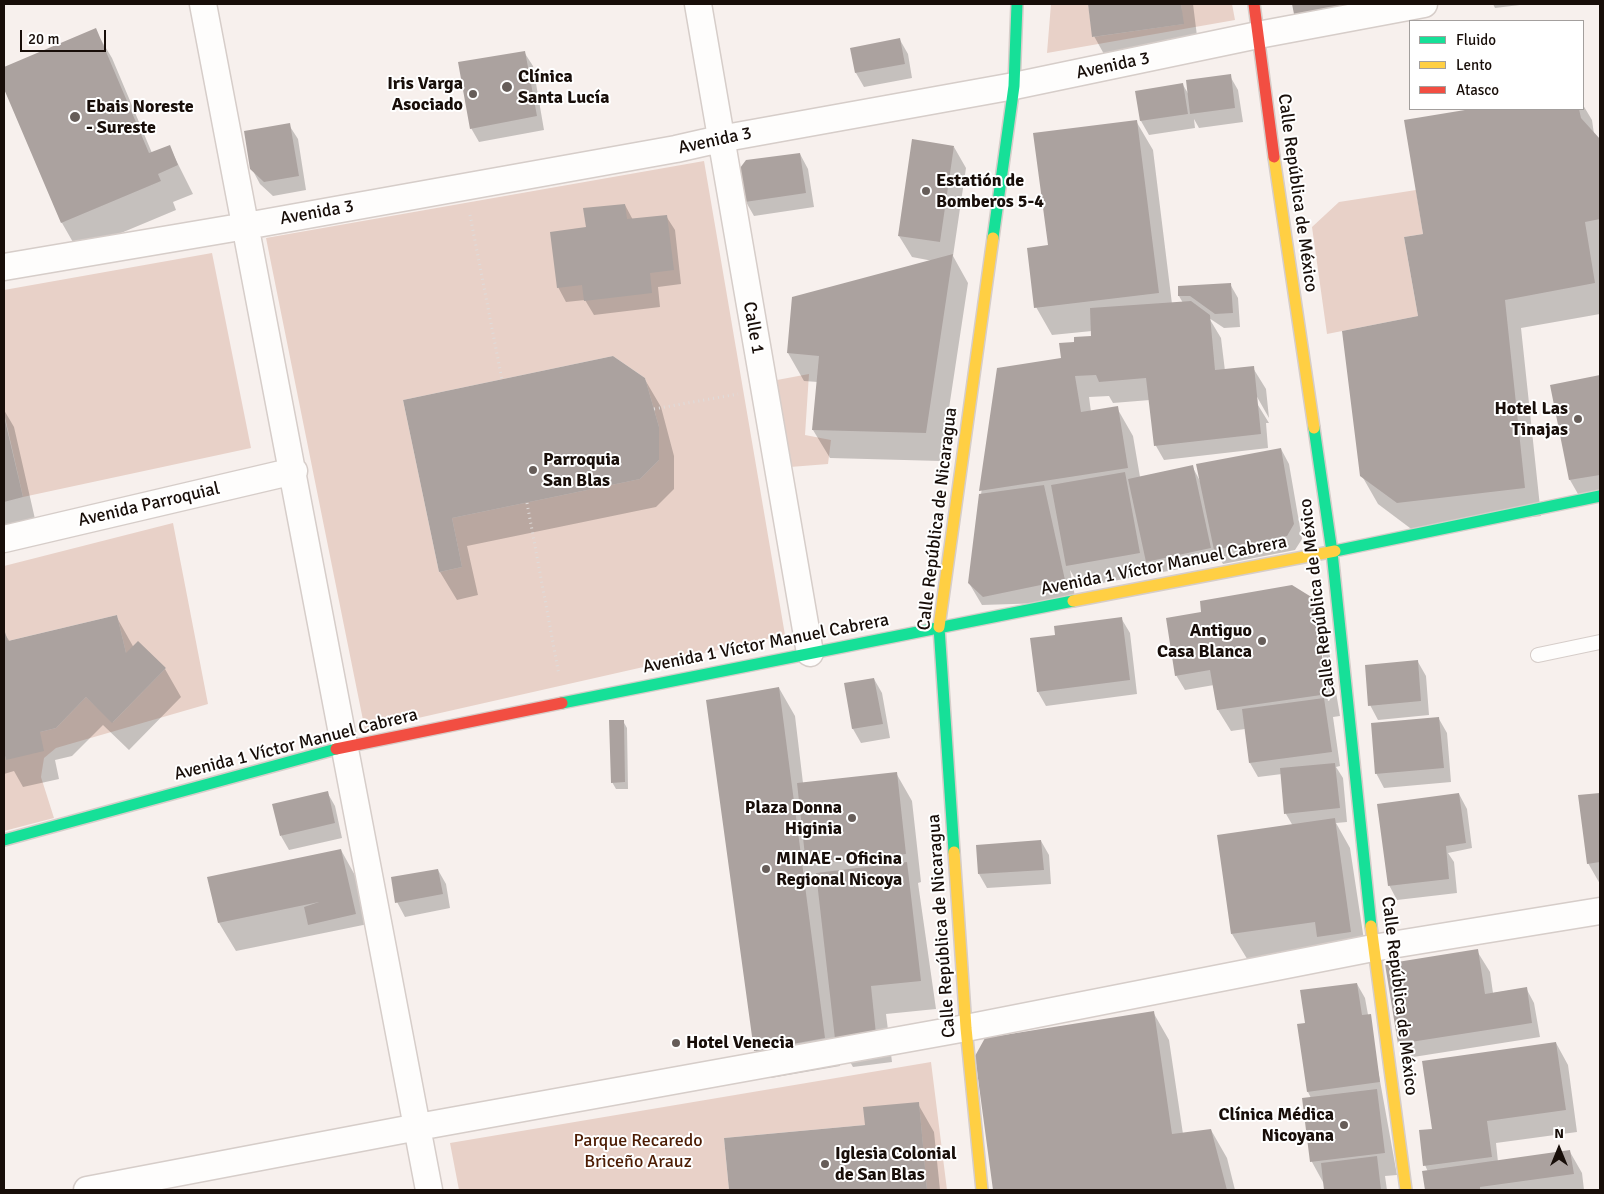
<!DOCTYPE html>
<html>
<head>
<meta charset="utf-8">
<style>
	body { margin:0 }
	#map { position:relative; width:1604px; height:1194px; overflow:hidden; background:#f7f0ed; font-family:Signika,sans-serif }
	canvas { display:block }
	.frame { position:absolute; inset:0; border:5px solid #180e09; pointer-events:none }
	.legend { position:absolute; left:1409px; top:20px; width:175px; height:90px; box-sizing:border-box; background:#fff; border:1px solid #a39f9d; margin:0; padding:6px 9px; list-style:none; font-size:15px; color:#180e09 }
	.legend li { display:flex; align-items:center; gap:10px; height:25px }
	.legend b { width:25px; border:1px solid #a39f9d }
	.north { position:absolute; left:1534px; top:1124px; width:50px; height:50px; -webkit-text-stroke:4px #fff; paint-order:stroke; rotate:0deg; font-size:14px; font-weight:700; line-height:20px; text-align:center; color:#180e09 }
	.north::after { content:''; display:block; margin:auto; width:18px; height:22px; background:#180e09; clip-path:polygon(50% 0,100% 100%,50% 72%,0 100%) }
	.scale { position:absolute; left:20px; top:30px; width:86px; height:22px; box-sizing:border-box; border:2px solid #180e09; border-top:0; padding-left:6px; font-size:15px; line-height:18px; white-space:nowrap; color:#180e09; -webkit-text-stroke:4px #fff; paint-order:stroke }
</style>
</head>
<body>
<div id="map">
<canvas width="1604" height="1194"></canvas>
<div class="frame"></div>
<ul class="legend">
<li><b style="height:6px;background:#16e098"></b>Fluido</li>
<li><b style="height:6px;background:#ffcf43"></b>Lento</li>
<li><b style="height:6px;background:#f24e42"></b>Atasco</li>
</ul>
<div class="north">N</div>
<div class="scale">20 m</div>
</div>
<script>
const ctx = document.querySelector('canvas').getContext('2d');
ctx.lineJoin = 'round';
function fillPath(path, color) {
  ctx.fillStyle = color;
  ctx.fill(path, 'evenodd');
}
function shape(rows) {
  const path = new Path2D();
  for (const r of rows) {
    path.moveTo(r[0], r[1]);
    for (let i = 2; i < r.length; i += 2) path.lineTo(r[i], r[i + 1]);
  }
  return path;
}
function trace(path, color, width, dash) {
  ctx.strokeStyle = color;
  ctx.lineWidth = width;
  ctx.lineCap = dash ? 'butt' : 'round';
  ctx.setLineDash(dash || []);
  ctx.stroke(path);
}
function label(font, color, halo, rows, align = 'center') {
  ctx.font = font + ' Signika,sans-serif';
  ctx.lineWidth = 4;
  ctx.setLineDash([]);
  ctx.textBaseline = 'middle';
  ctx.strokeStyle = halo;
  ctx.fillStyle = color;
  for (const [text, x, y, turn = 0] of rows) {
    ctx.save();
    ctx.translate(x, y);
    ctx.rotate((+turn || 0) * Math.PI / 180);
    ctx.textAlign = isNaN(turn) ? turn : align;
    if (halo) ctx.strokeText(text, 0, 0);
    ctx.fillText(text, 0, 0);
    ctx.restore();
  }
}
const green = shape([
	[1051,4,1088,4,1093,37,1183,24,1181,4,1232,4,1235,20,1047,53],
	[704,161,785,635,365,730,266,238],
	[613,356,645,378,659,427,659,460,640,479,452,518,462,567,439,572,403,400],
	[1416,190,1423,234,1404,237,1418,316,1327,334,1312,227,1339,202],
	[212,253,251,448,23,497,4,413,4,290],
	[809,374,805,435,831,440,828,464,790,467,777,380],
	[173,523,208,704,56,748,44,758,41,777,54,818,4,831,4,751,6,760,40,732,56,728,86,697,113,722,166,668,126,653,117,615,8,641,4,631,4,566],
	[931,1062,947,1190,927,1190,919,1103,865,1125,724,1138,729,1190,459,1190,450,1143]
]);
const shadow = shape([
	[1090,4,1193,4,1199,52,1110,65,1094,36],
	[1293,4,1372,4,1303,28,1295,14],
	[1493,4,1528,4,1495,8],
	[95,30,112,58,152,153,169,146,193,194,173,202,176,210,78,251,62,223,4,86,4,68],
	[900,40,908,54,912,78,864,87,856,73,851,49],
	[524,52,533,66,544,130,479,142,471,128],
	[1230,76,1238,90,1243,122,1199,128,1194,119,1195,128,1149,135,1141,121,1137,92,1183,85,1189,95],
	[1583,105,1592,120,1594,134,1600,141,1600,314,1521,328,1541,516,1414,531,1378,504,1362,476,1419,317,1425,235,1405,121,1478,109,1583,109],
	[1136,121,1153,150,1172,304,1183,303,1179,296,1230,284,1238,298,1240,327,1224,328,1209,318,1221,338,1225,371,1253,368,1266,389,1269,418,1256,395,1253,397,1269,423,1266,423,1268,448,1164,460,1156,446,1150,400,1113,403,1109,396,1089,397,1091,412,1117,408,1133,436,1140,477,1192,466,1200,481,1281,449,1289,464,1302,539,1295,550,1223,564,1216,551,1218,562,1080,587,1070,570,1076,602,982,605,969,583,998,369,1062,359,1076,344,1093,337,1092,331,1052,335,1036,307,1049,247],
	[289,125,298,139,306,190,273,196,260,184,252,169],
	[954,147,966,168,953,256,968,283,941,461,830,458,813,430,818,382,804,381,788,353,933,261,912,257,899,236],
	[800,154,808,169,814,207,754,216,746,202],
	[625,205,633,220,666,216,675,230,681,284,658,287,660,307,594,315,585,300,566,302,558,287,587,228],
	[1600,376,1600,490,1578,494,1570,480,1552,386],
	[644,378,661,407,674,456,674,489,656,507,467,546,478,595,457,600,440,572,404,401],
	[4,410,14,427,35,519,4,526],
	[1312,599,1324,621,1340,716,1333,717,1340,766,1336,767,1343,778,1347,822,1336,823,1350,848,1367,960,1249,962,1232,934,1293,826,1286,814,1282,774,1258,777,1250,763,1245,729,1231,731,1218,710,1214,685,1185,690,1176,675],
	[1314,613,1316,613,1330,700,1328,701],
	[116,616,134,648,165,669,181,697,129,750,103,725,72,756,55,760,59,779,23,787,14,771,4,774,4,633,10,642],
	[1121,618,1130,633,1137,694,1046,706,1038,692,1057,636],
	[1418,662,1426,676,1429,715,1378,720,1370,705],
	[874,679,882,693,890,738,861,743,853,729,845,684],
	[779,688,795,716,803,783,896,773,912,801,921,882,918,883,936,1009,886,1014,892,1062,853,1067,837,1039,840,1066,771,1078,755,1050],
	[1439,719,1447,733,1451,782,1384,788,1376,773],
	[623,721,627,728,628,789,616,789,612,782],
	[327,792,335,806,342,838,289,850,281,836],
	[1459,794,1467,809,1472,848,1448,853,1454,862,1457,893,1397,900,1389,885],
	[1600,794,1600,884,1588,863,1580,796],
	[1041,841,1049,855,1051,884,987,888,979,874],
	[341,850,357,879,368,924,236,951,219,923,208,878],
	[438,870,446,884,450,908,405,917,397,902],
	[1477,951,1490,972,1493,993,1526,988,1534,1003,1540,1037,1407,1058,1399,1044],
	[1357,984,1365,998,1397,1175,1385,1176,1387,1190,1325,1190,1324,1184,1312,1162,1304,1099,1311,1098,1308,1092,1307,1024],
	[1153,1012,1169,1040,1183,1134,1211,1130,1227,1158,1235,1190,994,1190],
	[1556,1043,1568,1065,1577,1132,1496,1143,1498,1162,1570,1152,1582,1173,1584,1190,1426,1190,1424,1172,1428,1172,1425,1165,1433,1129],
	[918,1104,934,1132,940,1190,730,1190,725,1139,867,1126]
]);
const building = shape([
	[1088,4,1181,4,1184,24,1092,37],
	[1292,4,1356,4,1356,5,1294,14],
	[96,28,149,153,170,145,178,165,158,174,161,181,61,223,4,89,4,67],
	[900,38,905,64,855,73,850,48],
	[525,51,537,116,470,129,458,62],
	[1231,74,1235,108,1190,114,1186,80],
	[1183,83,1188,114,1140,121,1135,91],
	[1471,109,1579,109,1581,118,1600,139,1600,219,1585,222,1595,283,1505,300,1525,488,1397,503,1360,476,1342,331,1418,316,1404,237,1423,234,1404,120],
	[1137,120,1159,293,1034,308,1027,248,1048,245,1033,133],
	[290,123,299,176,264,182,250,169,244,131],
	[912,139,954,146,940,242,898,236],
	[800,153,806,193,745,202,740,168,746,160],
	[625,204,627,219,667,215,674,270,650,273,652,293,584,301,582,285,557,288,550,232,586,227,583,208],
	[953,254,926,433,812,430,819,356,787,353,792,297],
	[1231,283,1233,313,1215,314,1190,296,1178,296,1178,286],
	[1191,301,1210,315,1215,370,1254,366,1261,434,1154,446,1146,378,1099,382,1096,375,1075,376,1081,412,1118,406,1128,468,979,491,997,368,1061,358,1059,343,1074,342,1074,337,1091,336,1090,308],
	[613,356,645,378,659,427,659,460,640,479,452,518,462,567,439,572,403,400],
	[1600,375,1600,475,1569,480,1550,385],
	[4,416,23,497,4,502],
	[1281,448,1294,524,1287,536,1214,550,1196,464],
	[1193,465,1211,548,1146,562,1128,479],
	[1125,472,1140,553,1066,566,1051,485],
	[1044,485,1065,580,983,597,968,583,979,494],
	[1292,585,1313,598,1328,694,1217,710,1210,670,1175,676,1166,618,1201,612,1200,601],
	[117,615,126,653,138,641,166,668,112,723,86,697,56,728,40,732,44,751,6,760,4,751,4,629,8,641],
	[1122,617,1130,680,1037,692,1030,638,1055,635,1054,626],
	[1418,660,1421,701,1368,706,1365,665],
	[874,678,883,724,852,729,844,683],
	[779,687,825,1038,754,1051,706,700],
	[1324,698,1332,752,1249,763,1242,709],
	[1439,717,1444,768,1375,774,1371,723],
	[609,720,624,720,625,782,611,783],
	[1335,763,1340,808,1284,814,1280,768],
	[897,772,906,854,806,865,797,783],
	[328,791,335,823,280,836,272,804],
	[1459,793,1466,843,1446,846,1449,879,1388,886,1377,804],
	[1600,793,1600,862,1587,864,1578,795],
	[1335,818,1351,932,1317,937,1315,922,1231,934,1217,835],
	[1041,840,1044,870,978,874,976,845],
	[341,849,356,914,308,925,304,907,319,902,218,923,207,877],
	[907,862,921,981,871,986,876,1034,835,1039,816,873],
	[438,869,443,894,395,903,391,877],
	[1478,949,1485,994,1527,987,1532,1023,1398,1044,1385,964],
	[1357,983,1362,1015,1371,1014,1380,1082,1307,1092,1297,1024,1305,1023,1300,990],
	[1154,1011,1172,1134,1211,1129,1227,1190,993,1190,975,1056,985,1038],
	[1556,1042,1566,1110,1487,1121,1492,1157,1423,1166,1419,1130,1432,1129,1422,1061],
	[1377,1089,1385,1153,1310,1162,1302,1098],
	[919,1102,927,1190,729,1190,724,1138,865,1125,863,1107],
	[1570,1150,1574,1174,1480,1187,1480,1190,1425,1190,1422,1171],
	[1377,1156,1381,1190,1324,1190,1321,1163]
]);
const path = shape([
	[470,215,502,380],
	[654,409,738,394],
	[527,503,559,675]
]);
const lane = shape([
	[1538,655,1600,642]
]);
const street = shape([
	[203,4,429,1190],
	[698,4,810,653],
	[4,267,246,226,676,149,720,139,1014,86,1258,35,1424,4],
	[4,539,294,471],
	[87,1190,418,1127,966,1028,1373,948,1600,911]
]);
const fast = shape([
	[993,238,1014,86,1017,4],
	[1314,428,1332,552,1371,926],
	[1335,551,1600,496],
	[939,627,954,852],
	[562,703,1073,601],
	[4,840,336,749]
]);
const slow = shape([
	[1274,157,1314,428],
	[1073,601,1335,551],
	[939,627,993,238],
	[954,852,966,1028,982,1190],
	[1371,926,1406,1190]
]);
const jam = shape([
	[1254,4,1274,157],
	[336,749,562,703]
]);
const markers = [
	[507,87,6,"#665d59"],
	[473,94,5,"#665d59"],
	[75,117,6,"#665d59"],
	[926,191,5,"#665d59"],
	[1578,419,5,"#665d59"],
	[533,470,5,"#665d59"],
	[1262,641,5,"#665d59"],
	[852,818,5,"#665d59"],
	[766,869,5,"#665d59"],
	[676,1043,5,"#665d59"],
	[1344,1125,5,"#665d59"],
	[825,1164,5,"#665d59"]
];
const streetNames = [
	["Avenida 3",1113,66,-12],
	["Avenida 3",715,141,-12],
	["Calle República de México",1297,193,82],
	["Avenida 3",317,213,-10],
	["Calle 1",753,328,80],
	["Avenida Parroquial",149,505,-13],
	["Calle República de Nicaragua",938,519,-83],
	["Avenida 1 Víctor Manuel Cabrera",1164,566,-11],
	["Calle República de México",1318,598,-97],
	["Avenida 1 Víctor Manuel Cabrera",766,644,-11],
	["Avenida 1 Víctor Manuel Cabrera",296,745,-14],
	["Calle República de Nicaragua",942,926,-94],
	["Calle República de México",1399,996,83]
];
const poiNames = [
	["Clínica",518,77],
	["Santa Lucía",518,98],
	["Iris Varga",463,84,"right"],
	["Asociado",463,105,"right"],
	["Ebais Noreste",86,107],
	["- Sureste",86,128],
	["Estatión de",936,181],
	["Bomberos 5-4",936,202],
	["Hotel Las",1568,409,"right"],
	["Tinajas",1568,430,"right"],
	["Parroquia",543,460],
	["San Blas",543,481],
	["Antiguo",1252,631,"right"],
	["Casa Blanca",1252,652,"right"],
	["Plaza Donna",842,808,"right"],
	["Higinia",842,829,"right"],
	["MINAE - Oficina",776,859],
	["Regional Nicoya",776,880],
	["Hotel Venecia",686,1043],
	["Clínica Médica",1334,1115,"right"],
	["Nicoyana",1334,1136,"right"],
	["Iglesia Colonial",835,1154],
	["de San Blas",835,1175]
];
const parkNames = [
	["Parque Recaredo",638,1141],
	["Briceño Arauz",638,1162]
];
fillPath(green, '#e8d1c8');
fillPath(shadow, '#0003');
fillPath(building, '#aba29f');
trace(lane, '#d6cdc9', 16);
trace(street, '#d6cdc9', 29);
trace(fast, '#d6cdc9', 14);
trace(slow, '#d6cdc9', 14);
trace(jam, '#d6cdc9', 14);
trace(path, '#dfdcdb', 3, [1, 4]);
trace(lane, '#fefdfc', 14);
trace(street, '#fefdfc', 26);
trace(fast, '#16e098', 11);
trace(slow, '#ffcf43', 11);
trace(jam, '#f24e42', 11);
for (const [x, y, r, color] of markers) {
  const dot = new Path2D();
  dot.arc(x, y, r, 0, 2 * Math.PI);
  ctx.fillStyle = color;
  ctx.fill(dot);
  trace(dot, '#fff', 2);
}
label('18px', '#180e09', '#fff', streetNames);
label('bold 18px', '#180e09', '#fff', poiNames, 'left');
label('18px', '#4c1c03', '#fff', parkNames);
</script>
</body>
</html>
